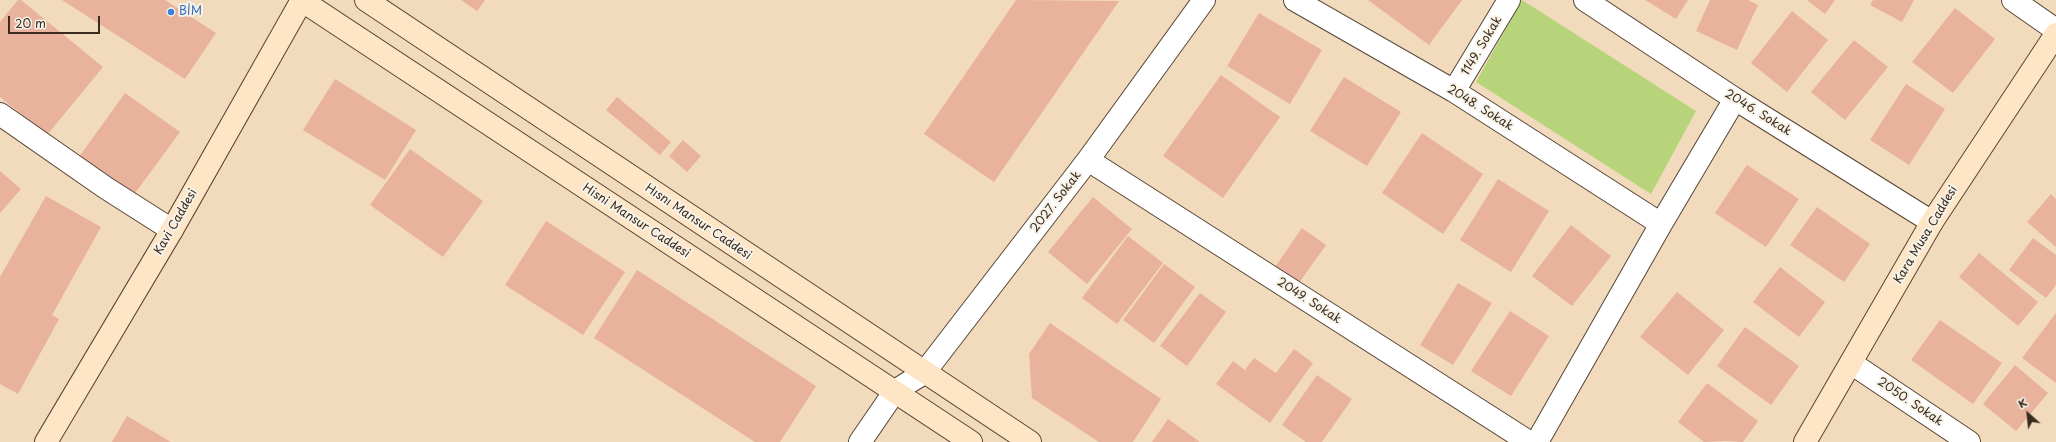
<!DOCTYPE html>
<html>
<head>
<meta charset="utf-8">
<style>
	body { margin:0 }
	#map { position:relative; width:2056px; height:442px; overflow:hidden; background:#f2dbbd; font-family:"Playpen Sans",sans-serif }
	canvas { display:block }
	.north { position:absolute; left:2008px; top:394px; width:40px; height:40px; -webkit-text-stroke:3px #f7f3e8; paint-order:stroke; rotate:333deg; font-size:11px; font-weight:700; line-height:16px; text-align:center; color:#3b2a1e }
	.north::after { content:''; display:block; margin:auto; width:14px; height:18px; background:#3b2a1e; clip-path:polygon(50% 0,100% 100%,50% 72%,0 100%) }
	.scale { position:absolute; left:8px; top:16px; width:92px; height:18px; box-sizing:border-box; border:2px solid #3b2a1e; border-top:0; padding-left:5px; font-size:12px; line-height:14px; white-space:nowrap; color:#3b2a1e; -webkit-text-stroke:3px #f7f3e8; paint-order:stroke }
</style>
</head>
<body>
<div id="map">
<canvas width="2056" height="442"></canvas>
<div class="north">K</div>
<div class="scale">20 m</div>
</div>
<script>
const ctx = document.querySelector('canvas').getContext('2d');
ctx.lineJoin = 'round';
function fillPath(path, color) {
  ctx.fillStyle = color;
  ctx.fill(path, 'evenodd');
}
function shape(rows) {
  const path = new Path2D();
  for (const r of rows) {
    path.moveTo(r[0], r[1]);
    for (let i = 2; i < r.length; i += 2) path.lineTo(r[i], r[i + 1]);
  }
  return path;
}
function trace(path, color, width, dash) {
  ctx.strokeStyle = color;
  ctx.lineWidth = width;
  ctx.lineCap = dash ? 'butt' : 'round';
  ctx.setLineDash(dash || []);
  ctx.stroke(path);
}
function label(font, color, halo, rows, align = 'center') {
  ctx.font = font + ' "Playpen Sans",sans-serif';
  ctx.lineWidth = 4;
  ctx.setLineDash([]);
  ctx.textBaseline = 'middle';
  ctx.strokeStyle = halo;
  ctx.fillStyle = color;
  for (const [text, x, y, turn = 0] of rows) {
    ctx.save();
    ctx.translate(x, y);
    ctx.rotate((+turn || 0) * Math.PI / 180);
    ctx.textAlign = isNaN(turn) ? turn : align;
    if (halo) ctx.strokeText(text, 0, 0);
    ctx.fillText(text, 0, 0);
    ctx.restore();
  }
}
const green = shape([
	[1522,0,1696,111,1651,194,1476,82]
]);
const building = shape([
	[18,0,21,0,103,67,47,135,0,97,0,22],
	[62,0,165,0,216,33,185,79],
	[461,0,485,0,477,11],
	[1016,0,1119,1,994,182,924,134],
	[1368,0,1462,0,1429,45],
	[1645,0,1688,0,1676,19],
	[1710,0,1748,0,1758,5,1737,50,1696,31],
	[1807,0,1835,0,1825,14],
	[1873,0,1914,0,1902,22,1870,5],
	[1955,8,1995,39,1953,93,1912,62],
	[1792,11,1828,40,1787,92,1751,63],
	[1259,13,1322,50,1290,104,1227,66],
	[1854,40,1888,67,1845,120,1811,92],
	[1221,75,1280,117,1223,198,1163,156],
	[1344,77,1401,112,1367,166,1310,131],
	[335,79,416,130,385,180,303,130],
	[1906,84,1945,109,1909,165,1870,140],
	[125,93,180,132,130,200,76,161],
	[617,97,671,142,660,155,606,110],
	[1422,133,1483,174,1443,234,1382,193],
	[683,140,701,156,687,172,669,156],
	[410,149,483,201,443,257,370,205],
	[1747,165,1799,199,1766,247,1715,213],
	[0,171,21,189,0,213],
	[1498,179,1549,211,1511,272,1460,240],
	[2051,194,2056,199,2056,247,2027,222],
	[46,196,101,227,52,315,59,319,18,394,0,384,0,277],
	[1093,197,1132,229,1087,284,1048,252],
	[1817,207,1870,244,1844,282,1790,245],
	[546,221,625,272,583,335,505,285],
	[1571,225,1611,256,1572,306,1532,276],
	[1302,228,1326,245,1296,287,1273,270],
	[1128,236,1163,263,1117,324,1082,298],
	[2033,238,2056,255,2056,285,2046,298,2009,270],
	[1979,253,2038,302,2018,326,1959,277],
	[1164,264,1195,287,1154,343,1123,320],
	[1780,267,1825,302,1799,337,1753,302],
	[637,270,816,386,780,442,755,442,594,338],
	[1458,283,1492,303,1453,365,1420,345],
	[1677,292,1724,330,1688,375,1640,337],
	[1200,293,1226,312,1187,366,1160,346],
	[1510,311,1549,336,1511,396,1471,371],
	[2056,313,2056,383,2022,358],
	[1940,320,2002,363,1973,404,1911,360],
	[1050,323,1161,399,1133,442,1099,442,1032,398,1029,354],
	[1745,327,1799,366,1771,405,1717,366],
	[1294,349,1313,363,1270,423,1216,384,1233,361,1245,370,1254,358,1276,373],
	[2015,365,2048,393,2016,431,1983,404],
	[1317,375,1352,399,1322,442,1306,442,1282,425],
	[1707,383,1758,421,1743,442,1725,441,1704,442,1678,422],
	[127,416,171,442,112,442],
	[1168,419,1200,442,1152,442]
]);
const street = shape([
	[1295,0,1454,91,1661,224],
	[1585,0,1735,99,1932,222],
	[2013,0,2056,30],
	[1454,91,1509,0],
	[0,114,106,188,172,230],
	[1088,160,1529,442],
	[1851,363,1969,442],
	[860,442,895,391,924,373,1088,160,1204,0],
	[1537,442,1661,224,1735,99]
]);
const secondary = shape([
	[301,0,971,442],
	[366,0,1030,442],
	[46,442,172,230,302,0],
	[1805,442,1932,222,2056,34]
]);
const markers = [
	[171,12,4,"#3f7fe0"]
];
const shopNames = [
	["BİM",179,12]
];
const streetNames = [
	["1149. Sokak",1482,46,-59],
	["2048. Sokak",1480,108,32],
	["2046. Sokak",1758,113,32],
	["2027. Sokak",1056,202,-52],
	["Hisni Mansur Caddesi",636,221,33],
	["Kavi Caddesi",176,222,-60],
	["Hısnı Mansur Caddesi",698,222,34],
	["Kara Musa Caddesi",1926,235,-59],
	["2049. Sokak",1309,301,33],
	["2050. Sokak",1910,402,34]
];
fillPath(green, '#b7d47a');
fillPath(building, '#e8b29d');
trace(street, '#564536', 24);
trace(secondary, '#564536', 24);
trace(street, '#fff', 22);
trace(secondary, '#fee5c5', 22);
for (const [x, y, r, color] of markers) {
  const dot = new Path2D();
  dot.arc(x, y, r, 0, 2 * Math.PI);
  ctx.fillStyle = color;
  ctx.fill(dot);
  trace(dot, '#f7f3e8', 1.5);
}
label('12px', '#366cbe', '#f7f3e8', shopNames, 'left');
label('12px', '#3b2a1e', '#f7f3e8', streetNames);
</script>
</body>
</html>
